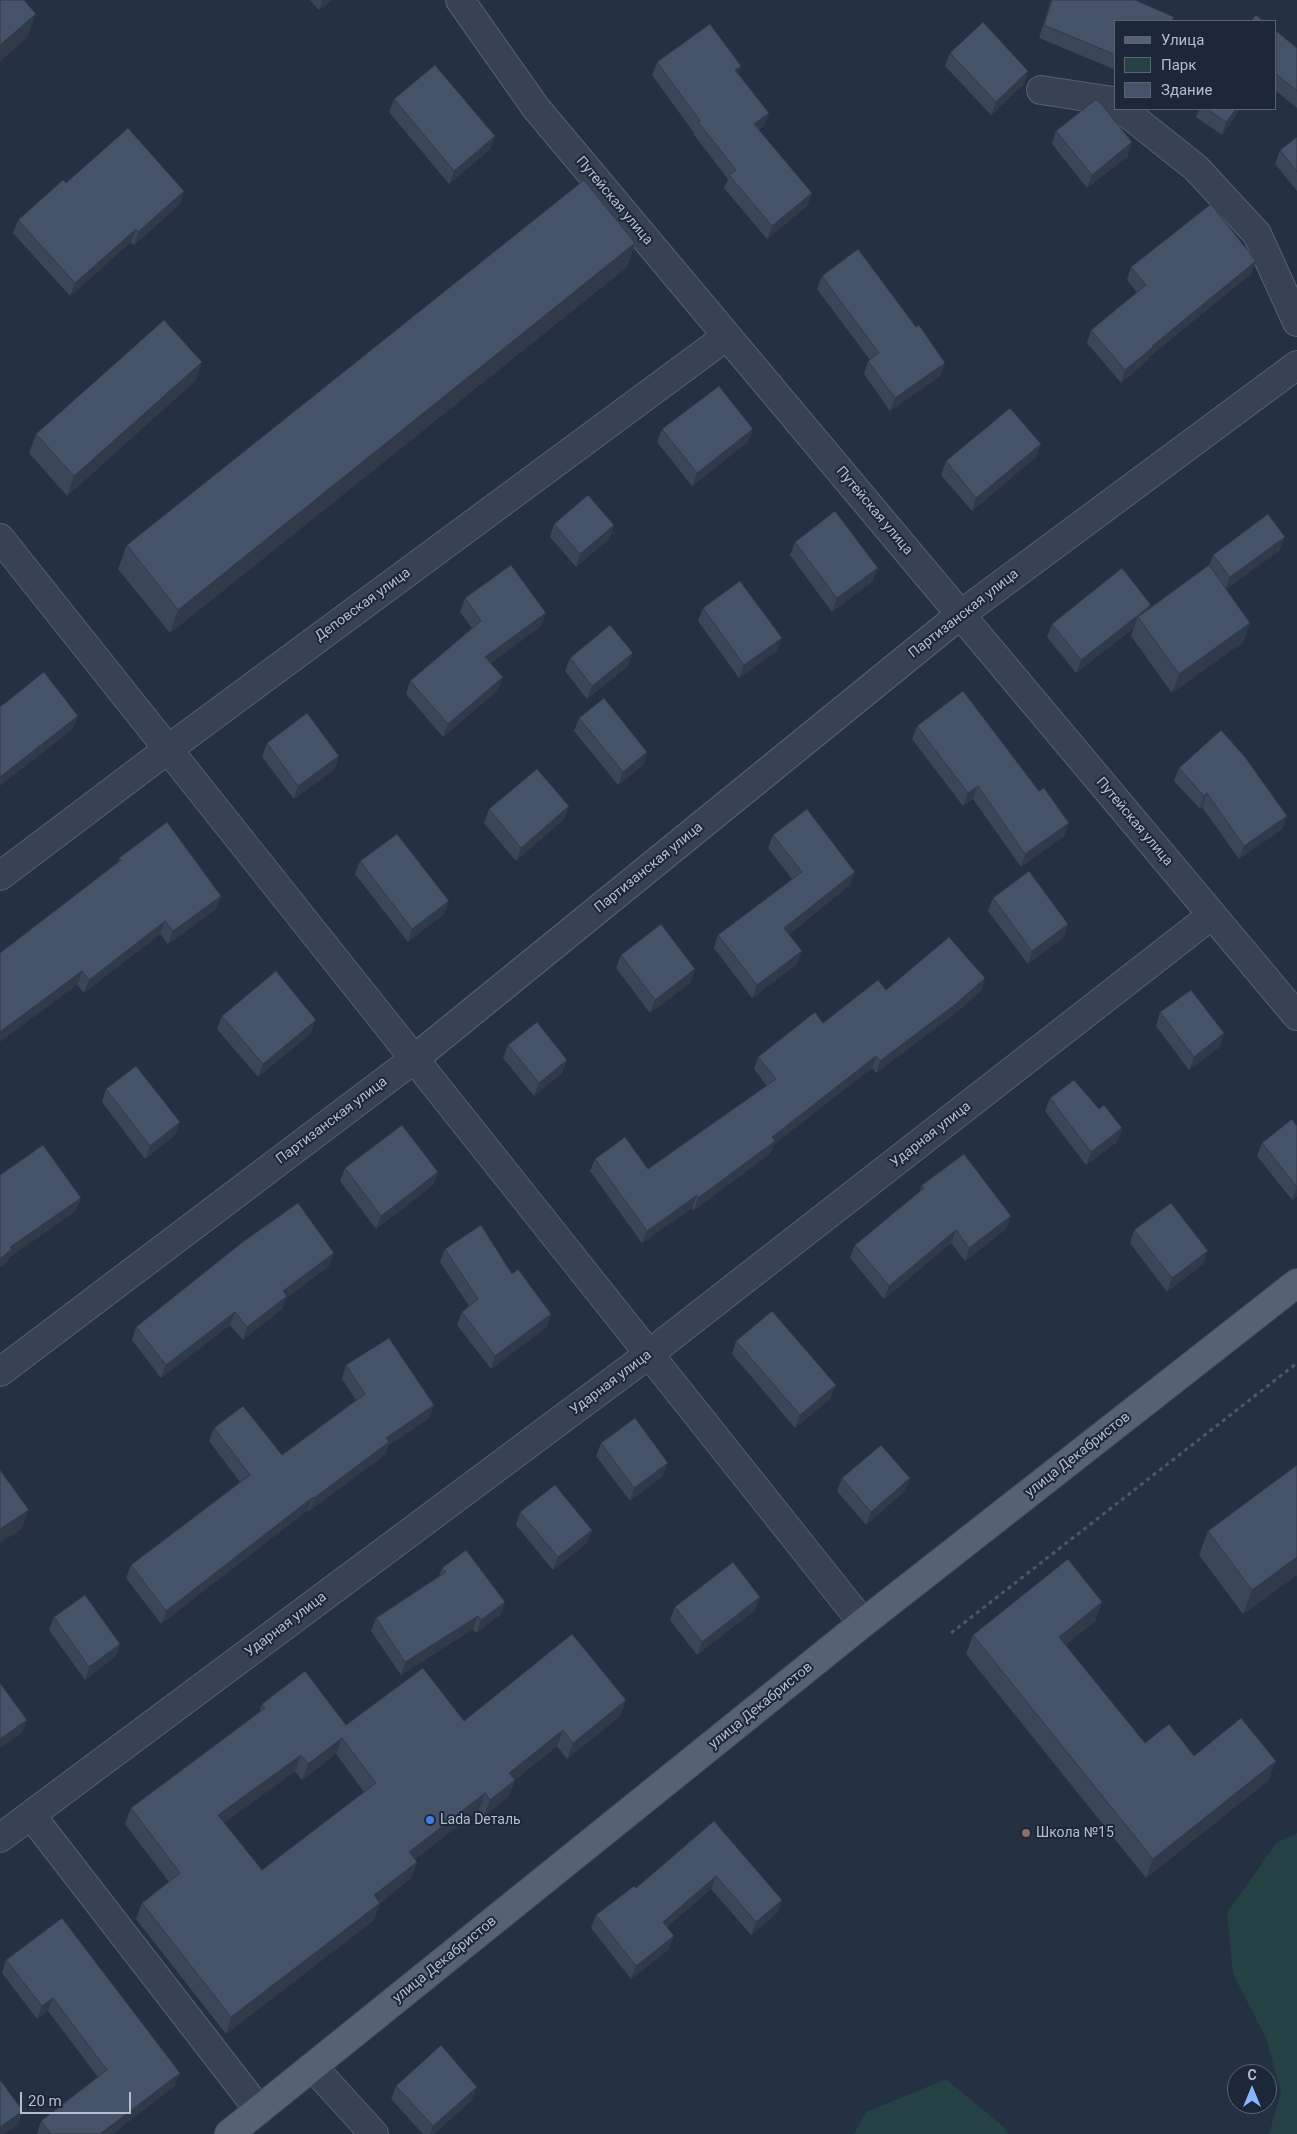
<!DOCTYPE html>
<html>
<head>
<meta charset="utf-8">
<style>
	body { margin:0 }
	#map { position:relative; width:1297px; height:2134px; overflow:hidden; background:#233143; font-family:Roboto,sans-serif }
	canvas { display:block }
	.legend { position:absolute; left:1114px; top:20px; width:162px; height:90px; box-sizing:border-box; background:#1c2837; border:1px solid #596473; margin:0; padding:6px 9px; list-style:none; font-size:15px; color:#b4becc }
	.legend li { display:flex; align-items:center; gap:10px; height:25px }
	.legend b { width:25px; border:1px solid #596473 }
	.north { position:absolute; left:1227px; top:2064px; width:50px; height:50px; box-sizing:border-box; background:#1c2837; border:1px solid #596473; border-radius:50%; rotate:0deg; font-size:14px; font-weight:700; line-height:20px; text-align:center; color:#b4becc }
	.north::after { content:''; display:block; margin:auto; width:18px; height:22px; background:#87b8ff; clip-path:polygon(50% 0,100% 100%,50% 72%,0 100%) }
	.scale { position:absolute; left:20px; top:2092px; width:111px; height:22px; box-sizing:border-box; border:2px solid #b4becc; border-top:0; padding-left:6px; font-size:15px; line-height:18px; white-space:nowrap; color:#b4becc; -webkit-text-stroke:4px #1c2837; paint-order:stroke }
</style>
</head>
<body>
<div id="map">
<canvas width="1297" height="2134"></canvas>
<ul class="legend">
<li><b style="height:6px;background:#556272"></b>Улица</li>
<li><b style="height:14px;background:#254144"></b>Парк</li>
<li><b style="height:14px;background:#445367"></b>Здание</li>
</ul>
<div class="north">С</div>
<div class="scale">20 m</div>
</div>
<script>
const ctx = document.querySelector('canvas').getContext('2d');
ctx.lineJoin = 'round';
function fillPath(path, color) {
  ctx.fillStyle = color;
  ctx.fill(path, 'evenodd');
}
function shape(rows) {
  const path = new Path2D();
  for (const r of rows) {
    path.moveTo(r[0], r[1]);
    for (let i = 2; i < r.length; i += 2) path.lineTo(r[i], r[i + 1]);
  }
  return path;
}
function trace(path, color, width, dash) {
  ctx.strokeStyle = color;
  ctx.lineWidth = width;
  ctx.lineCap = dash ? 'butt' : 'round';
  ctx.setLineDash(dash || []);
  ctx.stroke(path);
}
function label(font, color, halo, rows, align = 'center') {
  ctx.font = font + ' Roboto,sans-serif';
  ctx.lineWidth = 4;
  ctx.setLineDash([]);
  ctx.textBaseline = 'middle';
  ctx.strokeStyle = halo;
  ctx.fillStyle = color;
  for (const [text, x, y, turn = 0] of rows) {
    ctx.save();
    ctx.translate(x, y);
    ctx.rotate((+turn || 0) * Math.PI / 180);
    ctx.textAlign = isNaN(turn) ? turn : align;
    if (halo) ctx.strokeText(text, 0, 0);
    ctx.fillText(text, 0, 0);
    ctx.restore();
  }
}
const green = shape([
	[1297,1833,1297,2134,1269,2134,1281,2092,1266,2038,1233,1974,1227,1913,1276,1843],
	[946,2079,1005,2128,1008,2134,854,2134,866,2112]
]);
const path = shape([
	[951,1633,1297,1363]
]);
const minor = shape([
	[460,0,536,108,1297,1016],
	[1041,90,1113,101,1116,104],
	[1122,109,1196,168,1257,234,1297,322],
	[0,538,863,1623],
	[0,876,167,750,727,336],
	[0,1372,414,1059,960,615,1297,365],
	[31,1815,259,2110],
	[0,1838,649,1354,1212,915],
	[313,2067,374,2134]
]);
const major = shape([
	[229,2134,863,1623,1297,1283]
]);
const wall = shape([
	[310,0,332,0,319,10],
	[1051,0,1135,0,1116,21,1116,70,1039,38],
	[1276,31,1297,48,1297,108,1276,91],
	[950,53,1028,71,1024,84,991,115,945,66],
	[657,62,741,66,738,73,769,113,764,126,759,130,812,193,807,206,767,239,724,188,728,179,694,135,694,133,652,75],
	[394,99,495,136,490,149,449,184,389,112],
	[1199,109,1240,109,1222,135,1196,117],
	[1056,131,1128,156,1087,188,1052,144],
	[1297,137,1297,191,1275,164,1280,150],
	[66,183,184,191,180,204,134,245,131,242,70,296,13,233,18,220],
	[635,243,627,267,170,633,118,569,127,545],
	[1131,267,1251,274,1149,357,1148,360,1121,383,1087,343,1091,330,1137,292,1127,280],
	[822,276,916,327,945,363,940,376,890,411,864,374,868,361,870,360,817,289],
	[202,362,195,381,67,496,29,453,36,434],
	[662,429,748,442,692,486,657,442],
	[1041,444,1036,457,972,511,941,475,946,461],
	[554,524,614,525,610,538,576,567,550,537],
	[795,542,873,581,832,612,790,555],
	[1280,550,1226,589,1250,623,1243,642,1172,693,1131,636,1134,628,1076,673,1047,637,1052,624,1151,605,1150,608,1209,566,1213,555],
	[465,598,541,626,491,663,498,690,443,737,406,694,410,681,472,628,460,612],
	[703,608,777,651,739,678,698,621],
	[570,658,628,666,587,699,565,671],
	[579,718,647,752,643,765,618,785,574,731],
	[917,726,1039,791,1069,823,1064,836,1021,867,973,799,963,806,912,739],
	[267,743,339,756,335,769,294,799,262,757],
	[1179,768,1287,816,1282,829,1239,859,1202,807,1200,809,1174,781],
	[569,806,564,819,516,861,484,823,489,809],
	[773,835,850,885,789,934,797,964,752,998,714,948,718,935,792,879,768,848],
	[119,858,221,896,216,909,168,944,160,934,84,993,77,985],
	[360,861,444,914,408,942,355,874],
	[993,898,1068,924,1064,937,1028,964,988,911],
	[621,955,691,982,650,1013,616,968],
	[985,978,981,991,953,1015,876,1073,872,1068,773,1145,770,1154,694,1210,692,1208,642,1243,590,1171,595,1159,648,1169,767,1086,754,1069,758,1057,886,990],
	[1160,1012,1224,1033,1220,1047,1189,1070,1156,1026],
	[222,1016,311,1033,258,1077,217,1029],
	[508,1045,567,1060,562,1073,534,1096,503,1058],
	[106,1089,180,1122,175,1135,145,1159,102,1102],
	[1050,1098,1099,1109,1122,1128,1117,1142,1086,1165,1045,1111],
	[1297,1126,1297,1196,1292,1200,1257,1156,1262,1143],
	[345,1168,438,1172,433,1185,376,1229,340,1181],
	[922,1185,1011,1216,1006,1229,965,1261,951,1243,884,1299,850,1258,855,1245,920,1191],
	[1134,1230,1203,1264,1167,1292,1130,1243],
	[445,1249,512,1274,551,1314,547,1327,491,1369,457,1325,462,1312,469,1306,440,1262],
	[329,1266,286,1298,282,1309,243,1340,230,1325,161,1378,132,1340,136,1327],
	[736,1341,831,1398,795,1428,732,1354],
	[346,1365,434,1405,429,1418,388,1446,385,1455,309,1511,308,1510,161,1624,126,1578,131,1565,240,1482,209,1441,214,1428,282,1455,356,1400,342,1379],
	[601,1443,663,1476,630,1501,596,1456],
	[842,1478,910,1478,905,1491,866,1525,837,1491],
	[520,1512,592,1530,587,1543,553,1570,516,1525],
	[1208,1531,1297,1575,1243,1614,1199,1555],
	[442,1568,505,1602,500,1615,476,1633,473,1629,401,1675,371,1631,376,1618,439,1576],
	[760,1597,755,1610,697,1655,670,1620,675,1607],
	[1102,1602,1095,1621,1065,1645,1145,1743,1194,1756,1269,1780,1146,1878,966,1654,973,1635],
	[54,1617,120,1644,115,1657,85,1680,49,1630],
	[626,1700,620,1716,567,1759,557,1746,515,1780,509,1796,484,1816,479,1810,415,1859,417,1862,411,1878,380,1903,374,1920,226,2034,136,1919,142,1903,169,1882,125,1824,131,1808,259,1713,262,1704,346,1725,464,1721],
	[336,1754,364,1792,262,1870,224,1823,295,1771,302,1780],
	[714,1821,782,1900,777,1913,751,1935,711,1889,667,1927,669,1949,631,1979,591,1928,596,1915,636,1888],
	[6,1960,175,2086,112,2134,37,2134,41,2121,98,2077,48,2011,37,2019,2,1973],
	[396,2086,472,2100,434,2134,423,2134,391,2099]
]);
const shadedWall = shape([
	[322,0,332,0,319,10],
	[36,14,27,38,0,62,0,45],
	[741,66,736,79,735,70],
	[1028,71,1024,84,991,115,996,102],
	[1236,109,1240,109,1222,135,1226,122],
	[769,113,764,126,750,137,754,124],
	[495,136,490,149,449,184,454,171],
	[1132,142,1128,156,1087,188,1092,175],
	[184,191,180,204,134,245,138,232],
	[812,193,807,206,767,239,772,226],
	[136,229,131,242,70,296,75,283],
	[635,243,627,267,170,633,178,610],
	[1256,261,1251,274,1149,357,1148,360,1121,383,1125,370,1152,346],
	[202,362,195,381,67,496,74,476],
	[945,363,940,376,890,411,895,398],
	[753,429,748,442,692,486,697,473],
	[1041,444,1036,457,972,511,976,498],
	[614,525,610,538,576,567,580,554],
	[1285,537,1280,550,1225,590,1230,577],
	[878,568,873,581,832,612,837,598],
	[1151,605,1146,618,1138,617,1134,628,1076,673,1081,660],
	[546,613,541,626,481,670,485,657],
	[1250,623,1243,642,1172,693,1179,674],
	[782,638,777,651,739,678,744,665],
	[633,653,628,666,587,699,592,686],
	[503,677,498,690,443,737,448,724],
	[78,716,73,729,0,786,0,777],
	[647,752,643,765,618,785,623,772],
	[339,756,335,769,294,799,298,786],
	[978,786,973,799,963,806,968,793],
	[1207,793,1202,807,1200,809,1204,796],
	[569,806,564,819,516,861,521,848],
	[1287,816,1282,829,1239,859,1244,846],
	[1069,823,1064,836,1021,867,1025,854],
	[855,872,850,885,779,941,784,928],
	[221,896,216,909,168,944,173,931],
	[449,901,444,914,408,942,412,929],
	[165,921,160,934,84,993,89,980],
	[1068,924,1064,937,1028,964,1032,951],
	[802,951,797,964,752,998,757,985],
	[695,969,691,982,650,1013,655,1000],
	[82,971,77,985,0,1042,0,1032],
	[985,978,981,991,953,1015,876,1073,880,1061],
	[316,1020,311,1033,258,1077,263,1064],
	[1224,1033,1220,1047,1189,1070,1194,1057],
	[876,1056,872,1068,773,1145,770,1154,694,1210,698,1198,772,1137],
	[567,1060,562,1073,534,1096,539,1083],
	[180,1122,175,1135,145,1159,150,1146],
	[1122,1128,1117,1142,1086,1165,1091,1152],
	[438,1172,433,1185,376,1229,381,1216],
	[1297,1186,1297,1196,1292,1200],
	[697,1195,692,1208,642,1243,647,1231],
	[81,1198,76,1211,9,1258,7,1263,0,1268,0,1259,10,1247],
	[1011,1216,1006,1229,965,1261,969,1248],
	[956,1230,951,1243,884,1299,889,1286],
	[1208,1251,1203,1264,1167,1292,1172,1278],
	[334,1253,329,1266,286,1298,282,1309,243,1340,247,1327,283,1291],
	[235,1312,230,1325,161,1378,166,1365],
	[551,1314,547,1327,491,1369,495,1356],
	[836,1385,831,1398,795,1428,800,1415],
	[434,1405,429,1418,388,1446,385,1455,309,1511,314,1498,386,1438],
	[668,1463,663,1476,630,1501,634,1488],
	[910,1478,905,1491,866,1525,871,1512],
	[313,1497,308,1510,161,1624,166,1611],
	[29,1510,22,1529,0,1543,0,1529],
	[592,1530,587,1543,553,1570,558,1557],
	[1297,1557,1297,1575,1243,1614,1252,1590],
	[760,1597,755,1610,697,1655,702,1642],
	[505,1602,500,1615,476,1633,481,1620],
	[1102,1602,1095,1621,1052,1656,1059,1637],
	[478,1616,473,1629,401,1675,405,1662],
	[120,1644,115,1657,85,1680,89,1667],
	[626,1700,620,1716,567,1759,573,1743],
	[27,1720,22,1733,0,1748,0,1739],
	[563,1730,557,1746,515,1780,509,1796,484,1816,490,1800,509,1773],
	[342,1738,336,1754,302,1780,308,1764],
	[301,1755,295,1771,212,1832,218,1815],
	[1276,1761,1269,1780,1146,1878,1153,1859],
	[485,1793,479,1810,403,1868,409,1852],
	[417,1862,411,1878,368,1912,374,1895],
	[716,1876,711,1889,658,1935,663,1922],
	[782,1900,777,1913,751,1935,756,1922],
	[380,1903,374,1920,226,2034,231,2017],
	[674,1936,669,1949,631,1979,636,1966],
	[53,1998,48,2011,37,2019,42,2006],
	[180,2073,175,2086,112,2134,100,2134],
	[477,2087,472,2100,434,2134,430,2134,433,2126],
	[23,2111,18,2125,4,2134,0,2134,0,2127]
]);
const building = shape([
	[0,0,24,0,36,14,0,45,0,0],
	[1052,0,1135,0,1174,17,1172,21,1116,21,1116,55,1044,25,1052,0],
	[1256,15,1263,21,1251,21,1256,15],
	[983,22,1028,71,996,102,950,53,983,22],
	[710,24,741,66,735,70,769,113,754,124,812,193,772,226,729,175,736,170,698,122,700,121,657,62,710,24],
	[1276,31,1297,48,1297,91,1276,74,1276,31],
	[435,65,495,136,454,171,394,99,435,65],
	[1095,100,1099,101,1132,142,1092,175,1056,131,1095,100],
	[1207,109,1236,109,1226,122,1207,109],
	[128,128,184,191,138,232,136,229,75,283,18,220,63,180,66,183,128,128],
	[1297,137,1297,172,1280,150,1297,137],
	[584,180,635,243,178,610,127,545,584,180],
	[1211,204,1256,261,1152,346,1153,347,1125,370,1091,330,1146,285,1131,267,1211,204],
	[858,249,916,327,919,325,945,363,895,398,868,361,879,353,822,276,858,249],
	[164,320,202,362,74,476,36,434,164,320],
	[719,386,753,429,697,473,662,429,719,386],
	[1010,408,1041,444,976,498,946,461,1010,408],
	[588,495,614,525,580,554,554,524,588,495],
	[835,511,878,568,837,598,795,542,835,511],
	[1268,514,1285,537,1230,577,1213,555,1268,514],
	[511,565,546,613,485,657,503,677,448,724,410,681,481,621,465,598,511,565],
	[1209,565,1250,623,1179,674,1138,617,1209,565],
	[1122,568,1151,605,1081,660,1052,624,1122,568],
	[740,581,782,638,744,665,703,608,740,581],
	[610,625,633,653,592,686,570,658,610,625],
	[44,672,78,716,0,777,0,707,44,672],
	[963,691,1039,791,1044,788,1069,823,1025,854,978,786,968,793,917,726,963,691],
	[604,698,647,752,623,772,579,718,604,698],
	[307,713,339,756,298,786,267,743,307,713],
	[1221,730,1245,757,1287,816,1244,846,1207,793,1204,796,1179,768,1221,730],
	[537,769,569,806,521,848,489,809,537,769],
	[807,809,855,872,784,928,802,951,757,985,718,935,802,872,773,835,807,809],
	[167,822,221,896,173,931,165,921,89,980,82,971,0,1032,0,953,121,860,119,858,167,822],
	[397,834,449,901,412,929,360,861,397,834],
	[1029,871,1068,924,1032,951,993,898,1029,871],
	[661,924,695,969,655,1000,621,955,661,924],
	[949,937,985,978,957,1003,880,1061,876,1056,772,1137,775,1141,698,1198,697,1195,647,1231,595,1159,625,1137,648,1169,776,1079,758,1057,815,1012,823,1023,878,980,886,990,949,937],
	[276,971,316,1020,263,1064,222,1016,276,971],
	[1191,990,1224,1033,1194,1057,1160,1012,1191,990],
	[537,1022,567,1060,539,1083,508,1045,537,1022],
	[136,1066,180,1122,150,1146,106,1089,136,1066],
	[1074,1080,1099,1109,1104,1105,1122,1128,1091,1152,1050,1098,1074,1080],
	[1292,1119,1297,1126,1297,1187,1262,1143,1292,1119],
	[402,1125,438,1172,381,1216,345,1168,402,1125],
	[43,1145,81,1198,10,1247,12,1249,0,1259,0,1175,43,1145],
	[964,1154,1011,1216,969,1248,956,1230,889,1286,855,1245,924,1188,922,1185,964,1154],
	[298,1203,334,1253,283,1291,287,1296,247,1327,235,1312,166,1365,136,1327,244,1241,298,1203],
	[1171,1203,1208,1251,1172,1278,1134,1230,1171,1203],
	[481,1225,512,1274,518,1269,551,1314,495,1356,462,1312,478,1299,445,1249,481,1225],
	[772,1311,836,1385,800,1415,736,1341,772,1311],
	[389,1338,434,1405,386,1438,389,1442,314,1498,313,1497,166,1611,131,1565,250,1475,214,1428,243,1406,282,1455,365,1394,346,1365,389,1338],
	[635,1418,668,1463,634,1488,601,1443,635,1418],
	[881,1445,910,1478,871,1512,842,1478,881,1445],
	[1297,1465,1297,1557,1252,1590,1208,1531,1297,1465],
	[0,1470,29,1510,0,1529,0,1470],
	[555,1485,592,1530,558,1557,520,1512,555,1485],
	[466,1550,505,1602,481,1620,478,1616,405,1662,376,1618,446,1572,442,1568,466,1550],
	[1068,1559,1102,1602,1059,1637,1145,1743,1169,1724,1194,1756,1241,1718,1276,1761,1153,1859,973,1635,1068,1559],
	[733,1562,760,1597,702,1642,675,1607,733,1562],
	[85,1595,120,1644,89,1667,54,1617,85,1595],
	[572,1634,626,1700,573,1743,563,1730,509,1773,515,1780,490,1800,485,1793,409,1852,417,1862,374,1895,380,1903,231,2017,142,1903,180,1873,131,1808,265,1708,262,1704,305,1671,346,1725,423,1668,464,1721,572,1634],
	[342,1738,376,1783,262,1870,218,1815,301,1755,308,1764,342,1738],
	[0,1683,27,1720,0,1739,0,1683],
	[714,1821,782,1900,756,1922,716,1876,663,1922,674,1936,636,1966,596,1915,634,1886,636,1888,714,1821],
	[62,1918,180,2073,100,2134,51,2134,41,2121,107,2070,53,1998,42,2006,6,1960,62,1918],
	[441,2045,477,2087,433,2126,396,2086,441,2045],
	[0,2081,1,2081,23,2111,0,2127,0,2081]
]);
const markers = [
	[430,1820,5,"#3f7fe0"],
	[1026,1833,5,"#8d6e63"]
];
const streetNames = [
	["Путейская улица",614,201,50],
	["Путейская улица",874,511,50],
	["Деповская улица",363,605,-36],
	["Партизанская улица",964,614,-38],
	["Путейская улица",1134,822,50],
	["Партизанская улица",649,868,-39],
	["Партизанская улица",332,1121,-37],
	["Ударная улица",931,1135,-38],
	["Ударная улица",611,1383,-37],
	["улица Декабристов",1078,1455,-38],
	["Ударная улица",286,1625,-37],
	["улица Декабристов",761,1706,-39],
	["улица Декабристов",445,1960,-39]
];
const poiNames = [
	["Lada Dеталь",440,1820],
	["Школа №15",1036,1833]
];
fillPath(green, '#254144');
trace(minor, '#55616f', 30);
trace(major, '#414c5b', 30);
trace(path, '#435e60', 3, [4, 4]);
trace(minor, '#374352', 28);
trace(major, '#556272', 28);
fillPath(wall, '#3a4759');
fillPath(shadedWall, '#303a48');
fillPath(building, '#445367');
trace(building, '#303a48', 1);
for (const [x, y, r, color] of markers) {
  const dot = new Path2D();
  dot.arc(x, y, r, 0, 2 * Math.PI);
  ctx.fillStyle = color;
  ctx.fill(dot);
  trace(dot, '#1c2837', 2);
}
label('14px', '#b4becc', '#1c2837', streetNames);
label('14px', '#b4becc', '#1c2837', poiNames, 'left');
</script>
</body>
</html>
